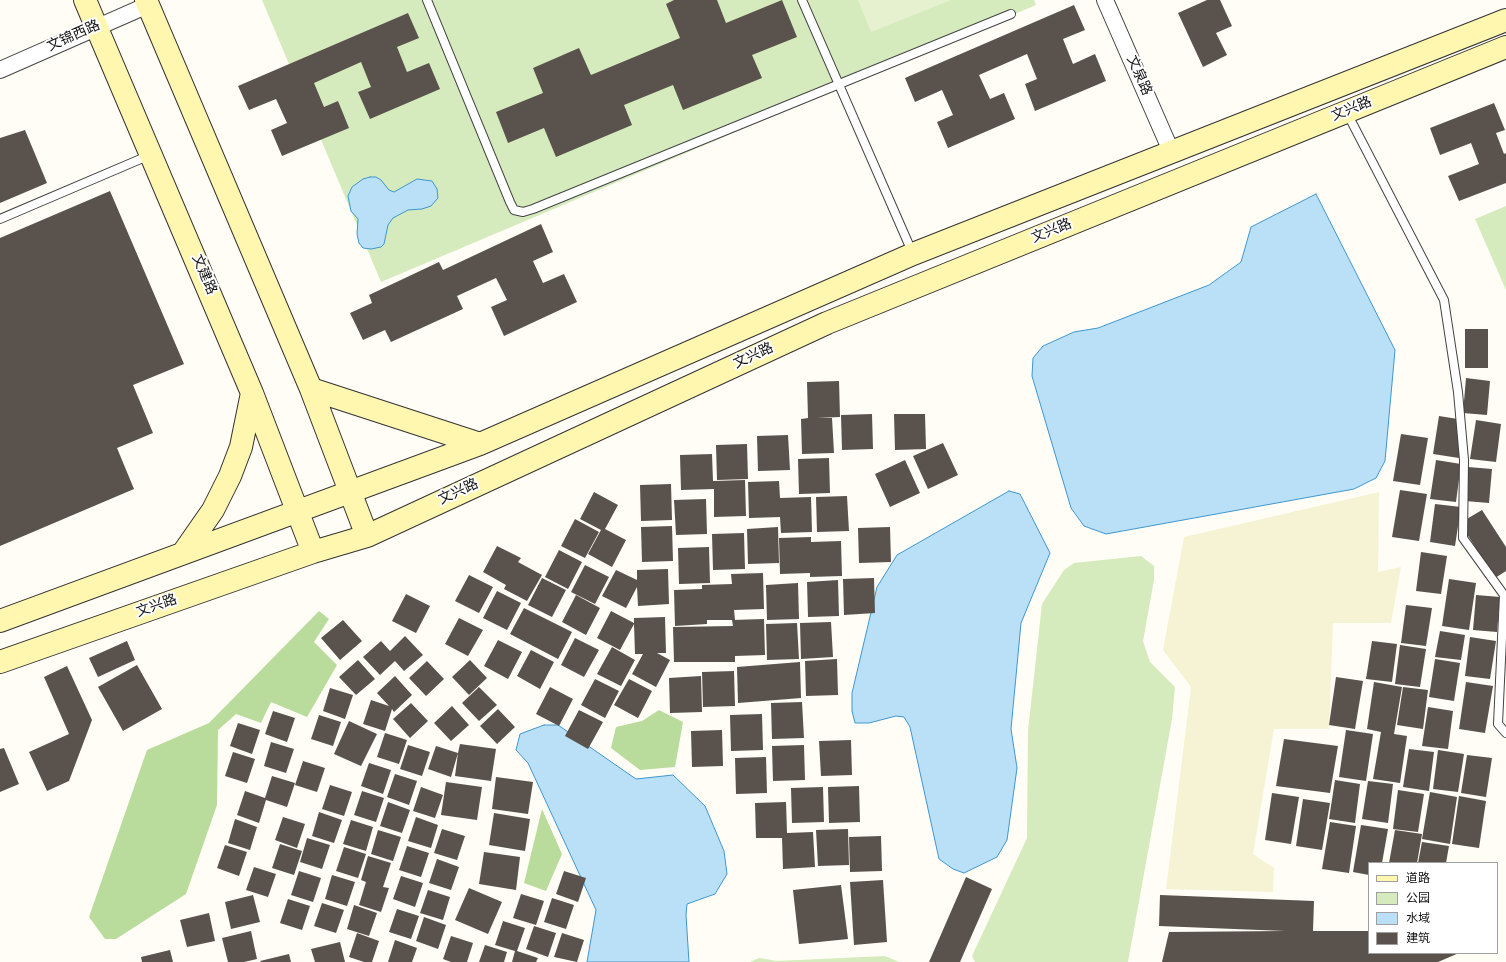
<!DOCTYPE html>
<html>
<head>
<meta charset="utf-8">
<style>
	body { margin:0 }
	#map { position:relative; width:1506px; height:962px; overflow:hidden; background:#fffdf5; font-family:Spectral,"Noto Sans SC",serif }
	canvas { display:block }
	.legend { position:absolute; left:1368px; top:862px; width:130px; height:92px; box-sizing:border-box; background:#fff; border:1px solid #a0a0a0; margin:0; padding:5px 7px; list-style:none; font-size:12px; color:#111 }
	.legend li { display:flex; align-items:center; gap:8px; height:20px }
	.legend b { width:20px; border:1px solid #a0a0a0 }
</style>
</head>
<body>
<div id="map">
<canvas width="1506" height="962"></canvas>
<ul class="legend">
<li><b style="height:5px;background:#fff6b0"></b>道路</li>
<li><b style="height:11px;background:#d5ebbd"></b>公园</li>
<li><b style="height:11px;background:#b9e0f7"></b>水域</li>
<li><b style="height:11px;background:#5a524d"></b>建筑</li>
</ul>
</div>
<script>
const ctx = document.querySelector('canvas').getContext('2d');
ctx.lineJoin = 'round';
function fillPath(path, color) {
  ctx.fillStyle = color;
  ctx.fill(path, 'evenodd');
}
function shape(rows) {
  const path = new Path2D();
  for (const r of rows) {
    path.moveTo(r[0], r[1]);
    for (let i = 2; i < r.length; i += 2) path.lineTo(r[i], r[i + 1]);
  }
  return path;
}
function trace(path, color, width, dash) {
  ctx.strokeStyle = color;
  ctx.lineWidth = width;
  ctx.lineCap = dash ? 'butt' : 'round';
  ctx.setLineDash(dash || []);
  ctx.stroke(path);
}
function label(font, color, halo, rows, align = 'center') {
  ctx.font = font + ' Spectral,"Noto Sans SC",serif';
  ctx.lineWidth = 4;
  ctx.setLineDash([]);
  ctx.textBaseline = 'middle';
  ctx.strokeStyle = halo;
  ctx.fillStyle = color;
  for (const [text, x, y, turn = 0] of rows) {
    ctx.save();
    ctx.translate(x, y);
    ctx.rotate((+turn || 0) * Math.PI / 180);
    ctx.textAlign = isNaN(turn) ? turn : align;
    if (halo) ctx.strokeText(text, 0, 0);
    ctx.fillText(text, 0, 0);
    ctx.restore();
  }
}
const farmland = shape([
	[1379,492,1378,572,1401,567,1391,623,1333,623,1329,729,1274,729,1253,854,1274,868,1273,892,1166,889,1191,687,1163,650,1184,537]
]);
const green = shape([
	[262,0,1034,0,1036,5,381,282],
	[1506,206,1506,290,1475,219],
	[1141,556,1154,566,1154,580,1143,641,1150,662,1175,687,1172,719,1128,962,975,962,972,956,1027,838,1028,731,1042,604,1064,570,1074,563],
	[885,956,899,962,750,962,759,958,777,961]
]);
const forest = shape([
	[319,611,329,619,314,642,337,665,307,717,271,702,261,723,236,714,218,730,217,805,186,894,116,939,105,939,89,917,147,750,209,723],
	[659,710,683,722,675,767,640,770,611,748,616,727,642,721],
	[542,809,562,854,546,891,524,883]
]);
const pitch = shape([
	[858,0,951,0,871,32]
]);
const water = shape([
	[370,177,376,177,381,180,389,190,394,192,417,179,432,181,437,189,438,198,431,206,422,209,408,210,393,218,388,225,384,244,381,247,371,249,363,248,359,243,357,234,358,219,351,211,348,196,352,187,363,179,370,177],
	[1316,194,1395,350,1385,461,1376,478,1354,489,1106,534,1084,526,1071,508,1032,376,1033,358,1043,346,1074,332,1098,328,1209,285,1241,262,1251,227,1316,194],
	[1009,491,1020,494,1050,553,1021,623,1011,729,1017,768,1007,840,997,857,964,873,953,869,939,859,910,727,904,717,896,716,869,723,855,723,852,711,852,693,877,587,897,555,1009,491],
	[544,725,558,725,636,779,673,775,705,806,724,851,727,874,715,894,687,904,686,915,689,962,587,962,596,910,528,763,516,750,520,734,544,725]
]);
const building = shape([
	[674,0,717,0,726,23,782,0,797,37,752,55,762,78,683,110,673,85,624,105,632,125,556,157,544,128,508,143,496,112,543,93,533,68,579,48,591,75,680,38,666,4],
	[1207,0,1220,0,1232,26,1216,33,1227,55,1203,67,1178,13],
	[1074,5,1085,30,1063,39,1073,64,1095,54,1106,81,1035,111,1025,84,1037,79,1027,54,979,75,990,99,1004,93,1015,119,948,148,937,122,953,115,942,90,915,102,905,78],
	[408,13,419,38,397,47,407,72,429,63,440,89,370,119,358,92,371,87,361,62,314,83,324,107,338,101,349,128,282,156,271,130,287,123,276,99,249,110,238,86],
	[1494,103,1505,130,1496,133,1504,154,1506,153,1506,183,1459,201,1448,176,1479,164,1471,143,1440,155,1430,128],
	[25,130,47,183,0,203,0,138],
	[110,191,184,364,133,385,153,433,117,448,134,489,0,546,0,238],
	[541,224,553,252,533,261,543,283,564,274,577,302,504,336,491,307,507,300,496,278,457,296,463,309,391,342,385,330,363,340,350,313,372,303,369,295,439,262,443,270],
	[1465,329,1488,329,1488,368,1465,368],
	[1466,378,1490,381,1487,415,1463,413],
	[839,381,840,417,817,418,832,418,834,453,802,454,801,419,808,418,807,382],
	[872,414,873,449,842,450,841,415],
	[894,414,925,414,926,449,895,450],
	[1439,416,1464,420,1459,458,1433,454],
	[1476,420,1501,424,1496,462,1470,459],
	[1401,434,1428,438,1420,485,1393,481],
	[788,435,790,470,758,471,757,436],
	[943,443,958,475,928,489,913,456],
	[747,444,748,479,717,480,716,445],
	[712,454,713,481,745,480,746,516,714,517,714,489,681,490,680,455],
	[829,458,830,493,799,494,798,459],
	[905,460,920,493,890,507,875,474],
	[1436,460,1461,464,1456,502,1430,499],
	[1468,467,1492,469,1489,503,1465,501],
	[779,481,780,498,811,497,812,532,781,533,780,517,749,518,748,482],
	[671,484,672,520,641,521,640,485],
	[1400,490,1427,494,1419,541,1392,537],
	[594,492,618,505,605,529,626,540,612,567,588,554,601,530,580,519],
	[847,496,849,531,817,532,816,497],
	[706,499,707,534,676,535,674,500],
	[1435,504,1461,507,1455,546,1430,542],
	[1482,510,1506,547,1506,571,1495,578,1460,523],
	[575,519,599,532,585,558,561,546],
	[672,526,673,561,642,562,641,527],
	[778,527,779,563,748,564,747,529],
	[890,527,891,562,859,563,858,528],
	[744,533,745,569,713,570,712,534],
	[811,537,811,542,841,541,842,576,810,577,810,573,780,574,779,538],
	[497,546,521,558,518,562,542,575,527,601,504,589,506,585,483,572],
	[709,547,710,583,679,584,678,548],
	[559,550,582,562,568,589,545,577],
	[1421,552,1447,556,1441,594,1416,591],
	[585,565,609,577,595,604,571,592],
	[668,569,669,604,638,606,637,587,626,608,602,596,616,570,637,580,637,570],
	[763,573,764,609,734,610,735,620,707,620,707,624,675,626,674,590,702,589,702,585,732,584,731,574],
	[469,575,493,587,479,613,455,601],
	[542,578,566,590,552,617,528,605],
	[874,578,875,613,844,615,843,579],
	[1449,579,1476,583,1469,630,1442,626],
	[838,580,839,616,808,617,807,582],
	[798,583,799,619,767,620,766,585],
	[497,591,521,603,507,630,483,618],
	[406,594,430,606,416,633,392,621],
	[576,595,600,608,586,635,562,622],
	[1476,595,1500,597,1497,632,1473,630],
	[1406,605,1432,608,1426,646,1401,643],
	[524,608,572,632,558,659,510,634],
	[611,611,634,623,634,618,665,617,666,653,657,653,670,660,656,687,632,674,643,654,635,654,634,624,620,650,597,638],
	[459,618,483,630,468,656,445,644],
	[764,619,765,655,735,656,735,662,674,662,673,627,733,626,732,620],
	[343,620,362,641,340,660,321,638],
	[831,622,833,657,801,659,800,623],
	[797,623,799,659,767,660,766,624],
	[1440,631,1465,635,1461,660,1435,657],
	[405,636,423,655,404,671,395,661,380,675,363,657,381,641,390,651],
	[1470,637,1496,641,1490,679,1465,676],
	[575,638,599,650,584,677,561,665],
	[498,640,522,652,508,679,484,666],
	[127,641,135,660,98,677,89,658],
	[1372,641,1397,644,1392,682,1366,679],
	[1400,645,1426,649,1420,687,1395,684],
	[612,647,635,660,621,686,597,674],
	[531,650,554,662,540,689,517,676],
	[837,659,838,695,806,696,805,661],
	[1435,659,1460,663,1454,701,1429,697],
	[358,660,375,679,356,695,339,677],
	[470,660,487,678,469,695,452,677],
	[427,661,444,679,426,696,409,678],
	[800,662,801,698,738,703,737,667],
	[137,665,162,709,123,731,98,687],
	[67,666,92,720,69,781,47,791,29,752,69,734,44,677],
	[734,671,735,706,703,707,702,672],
	[395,676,412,695,394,712,392,709,385,731,363,724,371,700,389,706,377,693],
	[701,676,702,712,670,713,669,678],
	[1336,677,1363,681,1355,729,1329,725],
	[595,679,619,691,605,718,581,705],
	[629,679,652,691,638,718,614,705],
	[1374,682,1402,687,1394,734,1407,736,1400,783,1373,779,1381,732,1367,729],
	[1466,682,1493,686,1485,733,1459,729],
	[479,687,497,705,479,721,462,703],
	[550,687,573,699,559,726,536,714],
	[1403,687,1428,690,1423,729,1397,725],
	[330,688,353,695,345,719,323,711],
	[802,702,804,738,772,739,771,703],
	[411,703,428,721,410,738,393,719],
	[452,706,469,725,451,741,434,723],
	[1428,707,1453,711,1448,749,1422,746],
	[498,709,515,727,497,744,480,726],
	[579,710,603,722,588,749,565,736],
	[273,711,295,718,287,742,265,734],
	[762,714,763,750,731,751,730,715],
	[319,715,341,722,333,746,311,739],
	[349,721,377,734,361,766,334,754],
	[238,723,260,730,252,754,230,746],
	[722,730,723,766,692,767,691,731],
	[1346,730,1373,734,1366,781,1339,777],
	[385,733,407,740,399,764,377,757],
	[1284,739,1338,746,1330,793,1276,786],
	[851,740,852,775,821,776,819,741],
	[271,742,294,749,286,773,264,766],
	[460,744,496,749,491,781,455,776,458,753,451,777,428,769,436,746,458,753],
	[408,745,430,752,422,776,400,769],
	[804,745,805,780,773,781,772,746],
	[4,748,19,784,0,792,0,749],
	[1409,749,1434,752,1429,791,1403,787],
	[1438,750,1464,754,1458,792,1433,789],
	[233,752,255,759,247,783,225,776],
	[1467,755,1492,758,1486,797,1461,793],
	[766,757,767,793,736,794,735,758],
	[303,761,325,768,317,792,295,785],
	[369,763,391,770,383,794,361,786],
	[395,774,417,781,409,805,387,797],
	[272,776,295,783,287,807,266,800,259,823,237,815,245,791,265,798],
	[496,777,533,782,528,814,492,809],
	[1335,780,1360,784,1355,823,1329,819],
	[1368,781,1393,784,1388,823,1362,819],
	[446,782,482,787,477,820,441,815],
	[330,785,352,792,344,816,322,809],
	[859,786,860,822,829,823,828,787],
	[421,787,443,795,435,818,413,811],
	[823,787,824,822,792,823,791,788],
	[1398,790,1424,794,1418,832,1393,829],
	[362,791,384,798,376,822,354,815],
	[1430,792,1457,797,1450,844,1422,839],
	[1272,793,1299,797,1291,844,1265,840],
	[1459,796,1486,801,1479,848,1452,844],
	[1303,799,1330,803,1322,850,1296,846],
	[388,802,410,810,402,833,380,826],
	[786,802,787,833,813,832,815,867,783,869,782,838,756,838,755,803],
	[319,812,342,820,334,843,312,836],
	[494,813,530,819,525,851,489,845],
	[283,817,305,824,297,848,275,840],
	[416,817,438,825,431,848,408,841],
	[235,819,257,827,250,850,228,843],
	[351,820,373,827,366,851,343,844],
	[1330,822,1356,826,1349,873,1322,869],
	[1361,825,1388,829,1382,863,1369,863,1369,875,1353,872],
	[442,829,465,836,457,860,434,853],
	[848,829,849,865,818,866,816,830],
	[378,830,401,837,393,861,371,854],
	[1395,830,1422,834,1417,863,1389,863],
	[881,836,882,871,850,872,849,837],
	[307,838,330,845,322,869,300,862],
	[1422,842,1449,846,1446,863,1418,863],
	[280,844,302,851,294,875,272,868],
	[225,845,247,852,239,876,217,868],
	[407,846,429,853,421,877,399,870],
	[344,847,366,854,358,878,336,871],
	[484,852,520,857,516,890,479,884],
	[368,856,391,863,383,887,389,888,381,912,359,905,366,882,361,880],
	[437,859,459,867,451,890,429,883],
	[254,867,276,874,268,897,246,890],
	[299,871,321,878,313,902,291,895],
	[564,871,586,878,578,902,556,894],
	[332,875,355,882,347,906,325,899],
	[401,876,423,883,415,907,393,899],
	[966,877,992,889,960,962,929,962],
	[883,880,887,942,854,945,850,882],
	[841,885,848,939,799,944,793,890],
	[469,888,502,902,488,934,455,920],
	[428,890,450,897,443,920,420,913],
	[521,894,544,901,536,925,513,918],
	[253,895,260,922,231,929,225,902],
	[1160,895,1314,901,1313,931,1369,931,1369,953,1459,953,1438,962,1162,962,1169,932,1285,931,1159,926],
	[552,898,574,905,566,929,544,922],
	[288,899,310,906,302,930,280,923],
	[322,903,344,910,336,933,314,926],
	[354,905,377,913,369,936,347,929],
	[397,909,419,916,411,939,389,932],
	[209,913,215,941,187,947,180,920],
	[424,917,446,925,438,949,416,941],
	[503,921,525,928,517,951,538,958,536,962,512,962,515,951,495,945],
	[534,926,556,933,548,957,526,949],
	[251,931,257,959,244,962,228,962,222,938],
	[357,933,379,941,372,962,364,962,349,957],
	[562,933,584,940,577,962,554,957],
	[451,936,473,943,467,962,451,962,443,959],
	[395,940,417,948,412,962,388,962],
	[340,942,345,962,315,962,311,949],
	[485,945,507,952,504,962,479,962],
	[170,950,173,962,142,962,141,957],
	[289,954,291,962,261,962,260,961]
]);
const lane = shape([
	[427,0,510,202,514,210,523,212,533,209,1011,14],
	[802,0,913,254],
	[1347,113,1444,300,1458,392,1464,460,1463,538,1504,595,1498,724,1506,733],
	[0,219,150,155]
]);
const street = shape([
	[1105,0,1171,151],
	[0,70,148,5]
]);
const secondary = shape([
	[85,0,252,393,313,552],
	[146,0,311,389,367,536],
	[311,389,480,444],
	[183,553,213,510,230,476,241,447,252,393],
	[0,621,480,444,913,254,1506,20],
	[0,662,313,552,367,536,827,323,1506,47]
]);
const streetNames = [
	["文锦西路",74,37,-24],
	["文泉路",1138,76,66],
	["文兴路",1352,110,-22],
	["文兴路",1052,232,-22],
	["文建路",203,275,67],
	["文兴路",754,357,-25],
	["文兴路",459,493,-25],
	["文兴路",157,607,-19]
];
fillPath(farmland, '#f6f3d4');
fillPath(green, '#d5ebbd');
fillPath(forest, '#b9dc9c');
fillPath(pitch, '#e6f2cf');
fillPath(water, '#b9e0f7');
trace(water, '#3f96cf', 1);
fillPath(building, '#5a524d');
trace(lane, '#444', 10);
trace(street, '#444', 18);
trace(secondary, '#333', 24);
trace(lane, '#fff', 8);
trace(street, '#fff', 16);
trace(secondary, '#fff6b0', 22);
label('14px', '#111', '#fff', streetNames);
</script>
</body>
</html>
